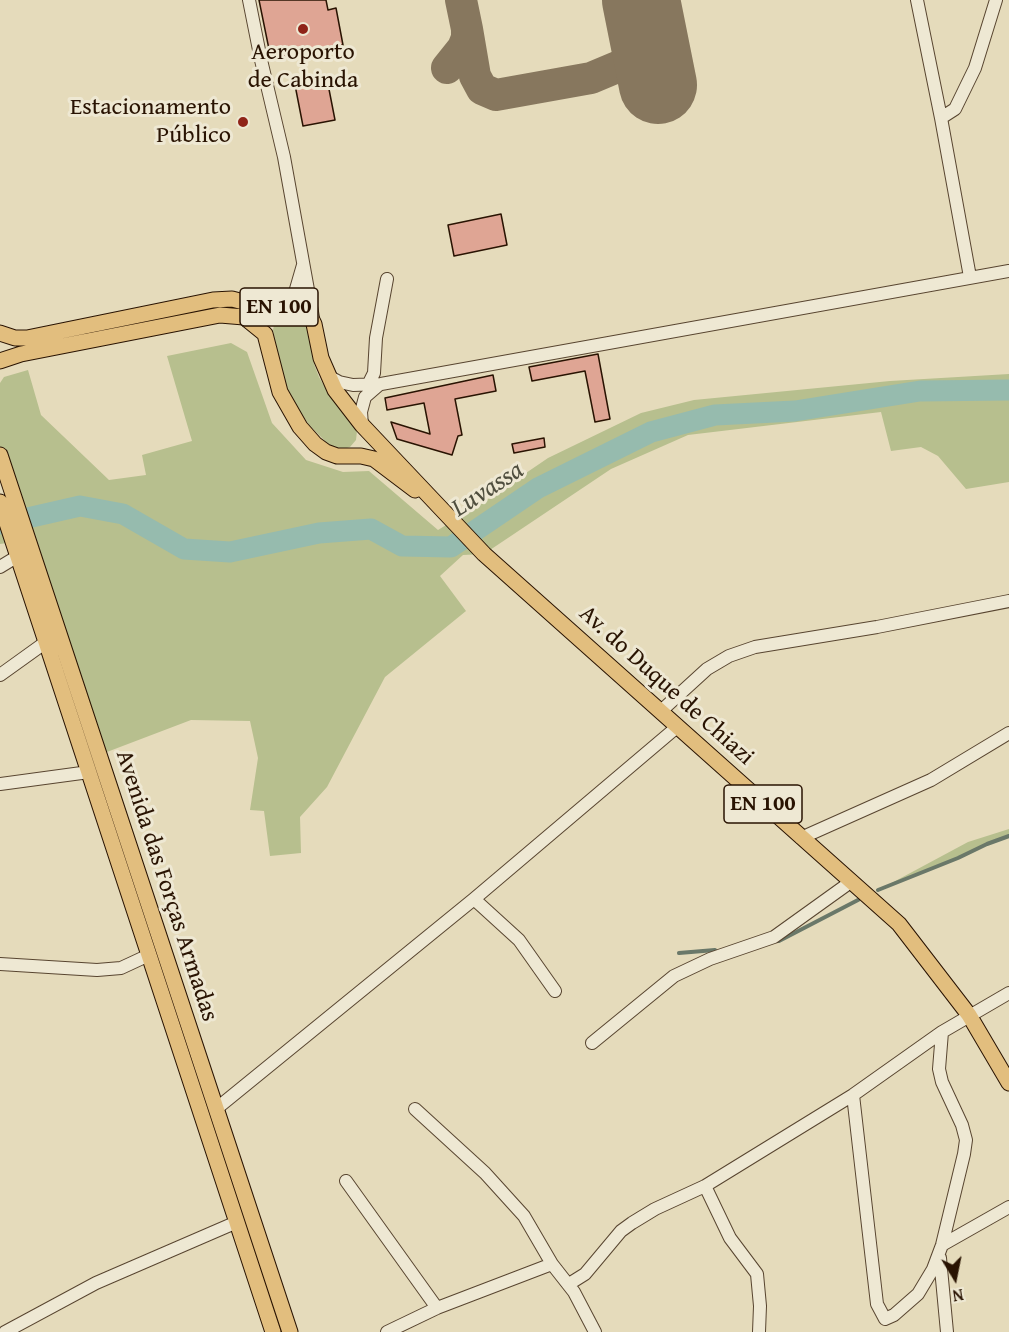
<!DOCTYPE html>
<html>
<head>
<meta charset="utf-8">
<style>
	body { margin:0 }
	#map { position:relative; width:1009px; height:1332px; overflow:hidden; background:#e5dbbb; font-family:"Gentium Book Plus",serif }
	canvas { display:block }
	.north { position:absolute; left:925px; top:1248px; width:60px; height:60px; -webkit-text-stroke:4px #eee8d3; paint-order:stroke; rotate:170deg; font-size:16px; font-weight:700; line-height:24px; text-align:center; color:#291302 }
	.north::after { content:''; display:block; margin:auto; width:21px; height:27px; background:#291302; clip-path:polygon(50% 0,100% 100%,50% 72%,0 100%) }
</style>
</head>
<body>
<div id="map">
<canvas width="1009" height="1332"></canvas>
<div class="north">N</div>
</div>
<script>
const ctx = document.querySelector('canvas').getContext('2d');
ctx.lineJoin = 'round';
function fillPath(path, color) {
  ctx.fillStyle = color;
  ctx.fill(path, 'evenodd');
}
function shape(rows) {
  const path = new Path2D();
  for (const r of rows) {
    path.moveTo(r[0], r[1]);
    for (let i = 2; i < r.length; i += 2) path.lineTo(r[i], r[i + 1]);
  }
  return path;
}
function trace(path, color, width, dash) {
  ctx.strokeStyle = color;
  ctx.lineWidth = width;
  ctx.lineCap = dash ? 'butt' : 'round';
  ctx.setLineDash(dash || []);
  ctx.stroke(path);
}
function label(font, color, halo, rows, align = 'center') {
  ctx.font = font + ' "Gentium Book Plus",serif';
  ctx.lineWidth = 6;
  ctx.setLineDash([]);
  ctx.textBaseline = 'middle';
  ctx.strokeStyle = halo;
  ctx.fillStyle = color;
  for (const [text, x, y, turn = 0] of rows) {
    ctx.save();
    ctx.translate(x, y);
    ctx.rotate((+turn || 0) * Math.PI / 180);
    ctx.textAlign = isNaN(turn) ? turn : align;
    if (halo) ctx.strokeText(text, 0, 0);
    ctx.fillText(text, 0, 0);
    ctx.restore();
  }
}
const green = shape([
	[284,313,294,313,303,317,308,330,314,364,319,377,328,393,355,423,357,431,356,440,350,447,341,450,331,447,310,426,293,402,280,371,273,330,275,320],
	[231,343,247,352,272,423,306,460,343,472,369,471,438,530,482,503,548,458,641,413,694,400,890,381,1009,374,1009,482,966,489,938,456,921,447,891,451,881,412,688,435,611,469,484,554,463,555,440,576,466,611,385,677,327,787,300,817,301,853,270,856,264,811,250,810,258,758,250,721,191,720,99,755,14,542,0,544,0,504,17,506,0,455,0,383,4,377,28,370,41,415,109,480,146,475,142,455,192,441,167,356],
	[1009,829,1009,836,987,844,958,858,886,886,968,842]
]);
const stream = shape([
	[878,890,958,858,987,844,1009,836],
	[779,941,858,900],
	[679,953,715,950]
]);
const river = shape([
	[1,524,80,506,123,514,184,549,230,552,319,533,371,529,402,546,451,547,538,488,651,432,715,415,795,411,920,391,1009,390]
]);
const taxiway = shape([
	[467,29,475,76,482,89,496,95,591,78,622,65,650,48],
	[447,68,463,48,467,38,467,29,461,0]
]);
const runway = shape([
	[641,0,658,85]
]);
const building = shape([
	[259,0,326,0,328,10,336,8,343,45,271,59,259,0],
	[327,79,335,120,303,126,295,85,327,79],
	[501,214,507,245,454,256,448,225,501,214],
	[598,354,610,419,595,422,585,371,532,381,529,367,598,354],
	[493,375,496,391,455,399,462,435,458,436,452,455,397,439,391,422,430,434,424,403,387,410,385,398,493,375],
	[544,438,545,447,514,453,512,444,544,438]
]);
const minor = shape([
	[249,0,261,60,284,157,314,323],
	[917,0,941,118],
	[970,277,941,118,955,109,975,68,996,0],
	[280,307,294,296,303,265],
	[328,376,339,382,353,385,381,384,1009,271],
	[368,385,374,373,376,338,387,279],
	[362,425,361,412,365,397,380,384],
	[0,567,18,556],
	[0,675,46,642],
	[661,711,707,669,729,656,755,647,877,627,1009,601],
	[0,784,89,772],
	[801,838,931,780,1009,733],
	[474,899,519,940,555,991],
	[0,964,97,970,121,968,149,955],
	[592,1043,674,976,710,959,774,937,852,881],
	[853,1095,877,1304,885,1319,894,1315,918,1294,933,1269,942,1245,964,1154,966,1140,962,1125,942,1082,939,1069,942,1032,1009,993],
	[216,1109,474,899,677,727],
	[415,1109,485,1173,524,1216,552,1264,574,1292,595,1332],
	[346,1181,437,1308],
	[705,1186,730,1238,757,1274,760,1306,759,1332],
	[942,1245,1009,1207],
	[940,1258,947,1332],
	[569,1284,585,1274,621,1231,632,1223,655,1209,705,1186,853,1095,942,1032],
	[5,1332,96,1283,237,1222],
	[387,1332,437,1308,552,1264]
]);
const major = shape([
	[0,333,15,338,27,338,213,300,232,299,263,307,290,305,301,308,308,313,314,324,321,358,335,390,362,425,484,554,899,924,969,1015,1009,1083],
	[0,361,21,354,220,315,244,317,265,334,280,392,300,427,315,444,326,452,337,456,361,456,374,459,415,490],
	[0,455,290,1332],
	[0,502,273,1332]
]);
const markers = [
	[303,29,6,"#8f2418"],
	[243,122,6,"#8f2418"]
];
const shields = [
	[279,307,78],
	[763,804,78]
];
const shieldNames = [
	["EN 100",279,307],
	["EN 100",763,804]
];
const poiNames = [
	["Aeroporto",303,53],
	["de Cabinda",303,81],
	["Estacionamento",231,108,"right"],
	["Público",231,136,"right"]
];
const streetNames = [
	["Av. do Duque de Chiazi",666,686,42],
	["Avenida das Forças Armadas",166,886,72]
];
const waterNames = [
	["Luvassa",488,490,-33]
];
fillPath(green, '#b7bf8e');
trace(stream, '#6a7869', 4);
trace(river, '#96bbae', 21);
trace(taxiway, '#87775e', 32);
trace(runway, '#87775e', 78);
fillPath(building, '#dfa594');
trace(building, '#291302', 1.5);
trace(minor, '#584530', 14);
trace(major, '#291302', 17);
trace(minor, '#eee8d3', 12);
trace(major, '#e2be7e', 15);
for (const [x, y, r, color] of markers) {
  const dot = new Path2D();
  dot.arc(x, y, r, 0, 2 * Math.PI);
  ctx.fillStyle = color;
  ctx.fill(dot);
  trace(dot, '#eee8d3', 2);
}
for (const [x, y, w] of shields) {
  const box = new Path2D();
  box.roundRect(x - w / 2, y - 19, w, 38, 4.5);
  ctx.fillStyle = '#eee8d3';
  ctx.fill(box);
  trace(box, '#291302', 1.5);
}
label('bold 22px', '#291302', null, shieldNames);
label('24px', '#291302', '#eee8d3', poiNames);
label('24px', '#291302', '#eee8d3', streetNames);
label('italic 26px', '#4f4e3e', '#eee8d3', waterNames);
</script>
</body>
</html>
